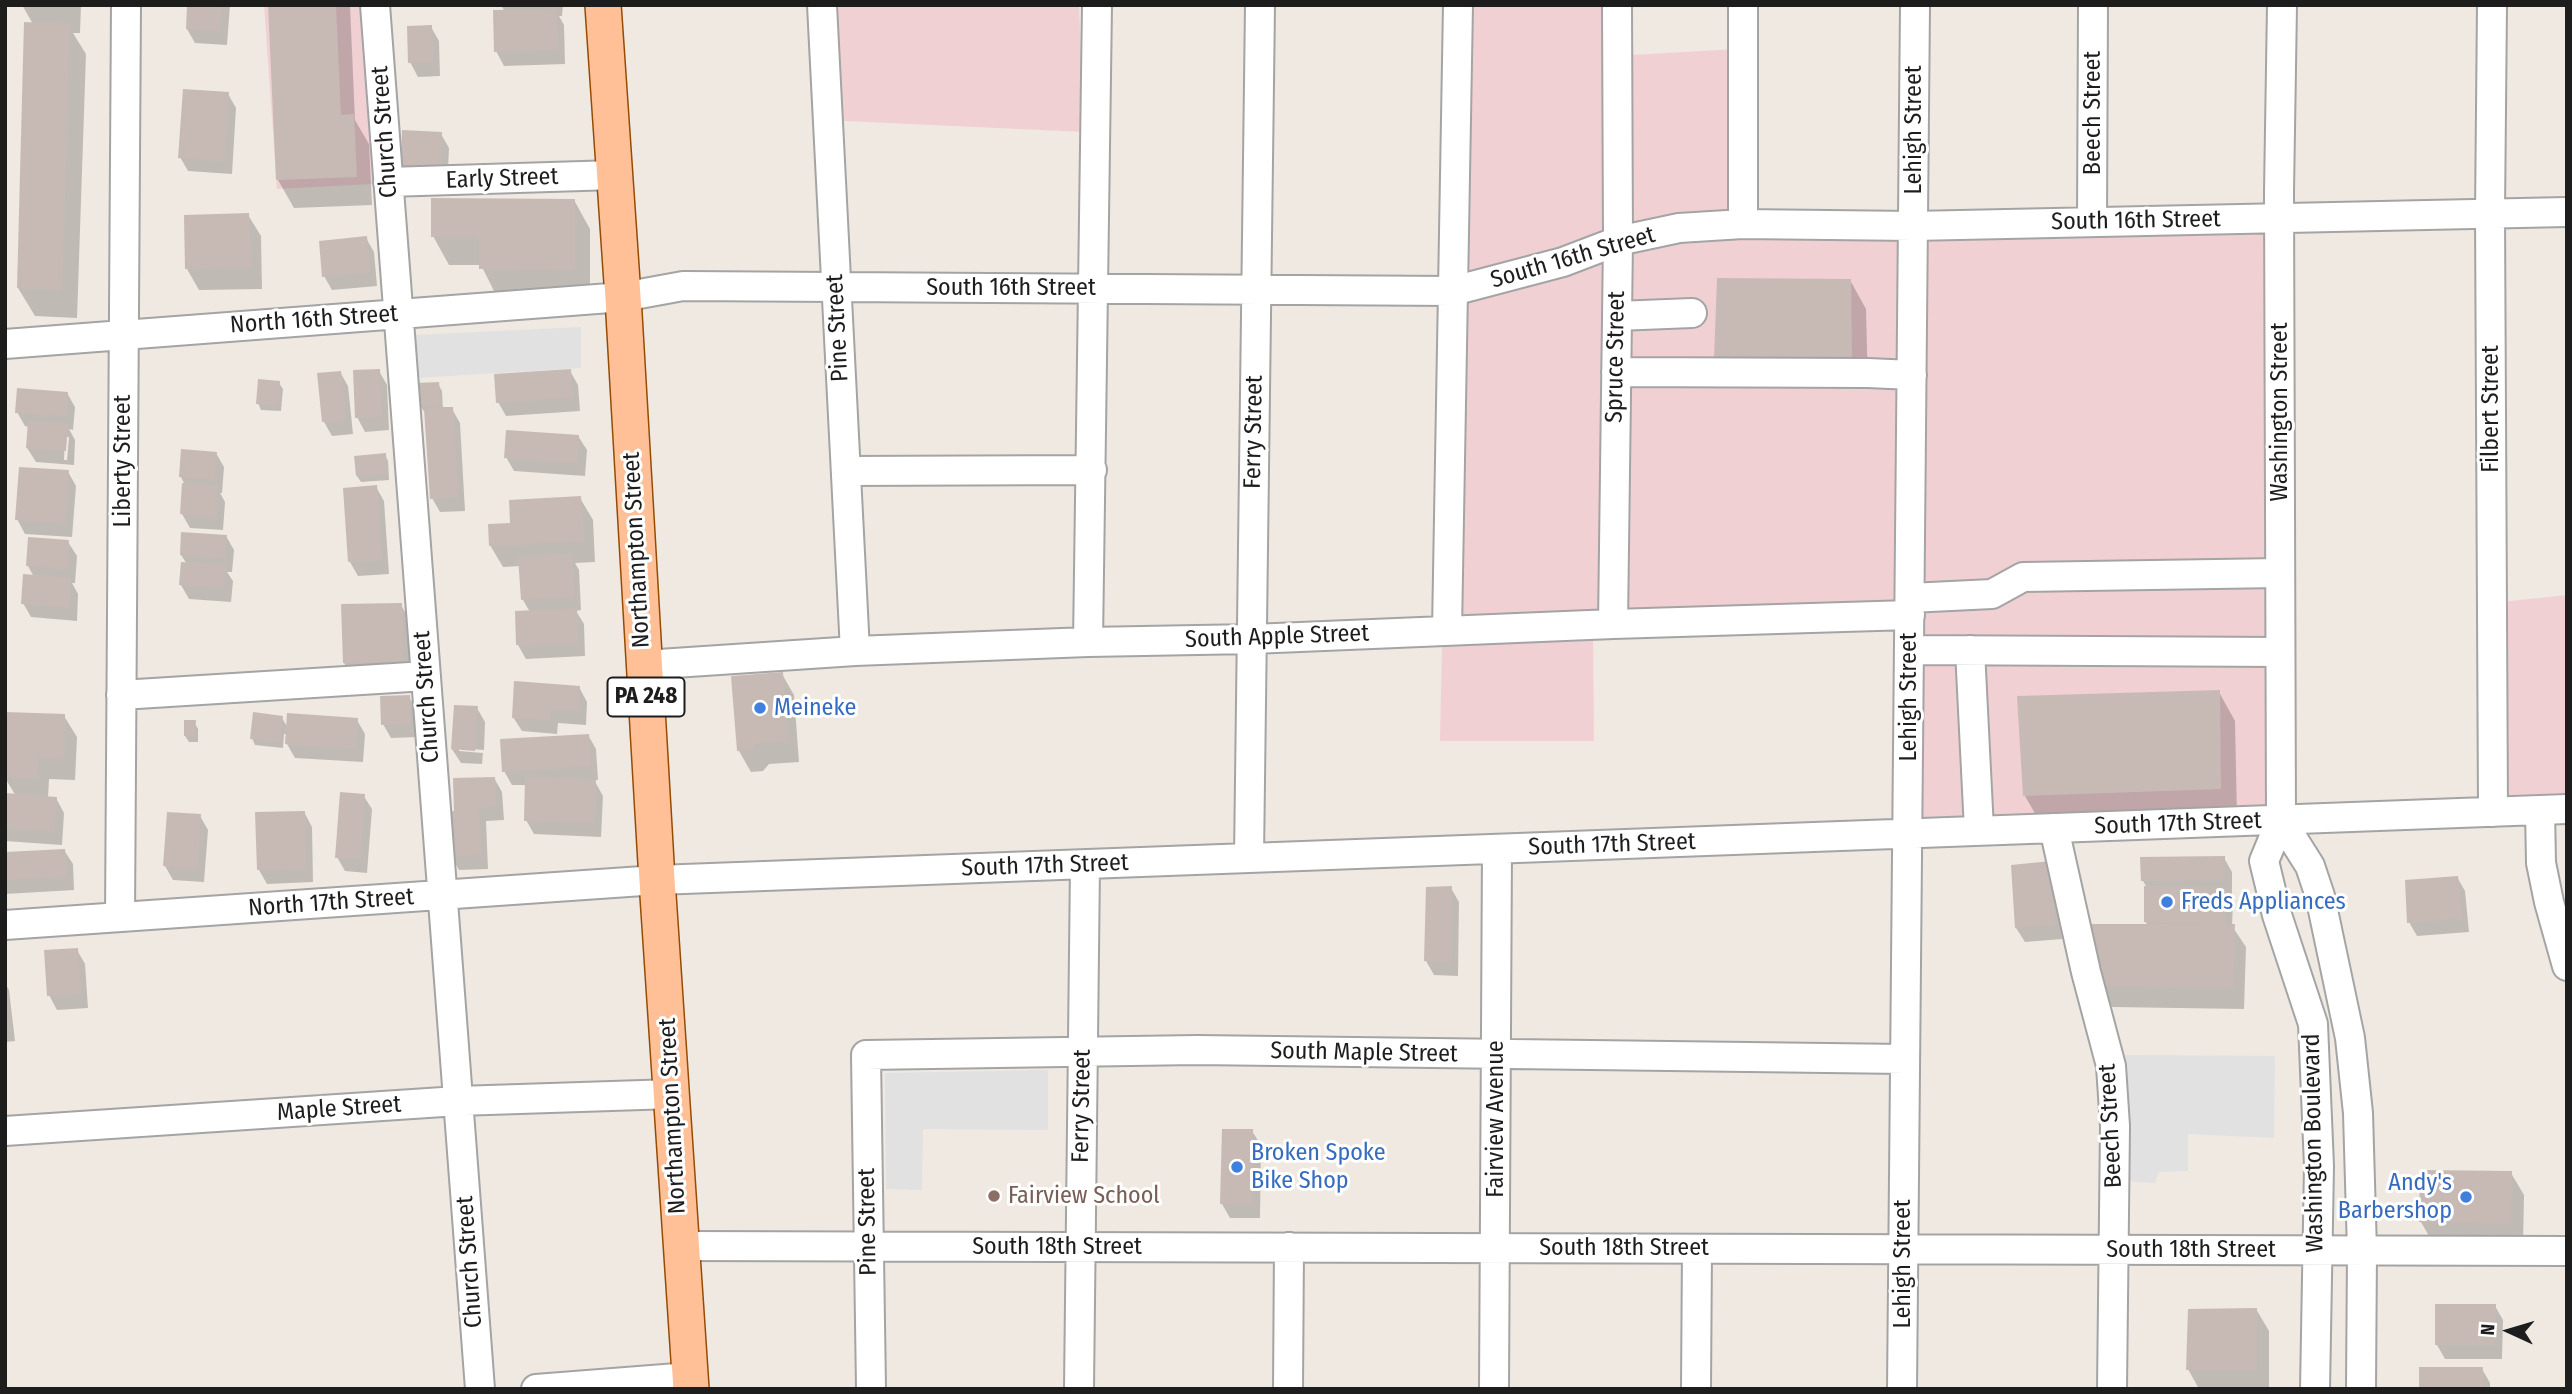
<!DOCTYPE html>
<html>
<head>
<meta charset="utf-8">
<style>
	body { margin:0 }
	#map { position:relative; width:2572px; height:1394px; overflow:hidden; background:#efe9e2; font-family:"Fira Sans Condensed",sans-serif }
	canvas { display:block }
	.frame { position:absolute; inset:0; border:7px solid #1d1d1d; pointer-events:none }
	.north { position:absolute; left:2474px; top:1296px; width:70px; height:70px; -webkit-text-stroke:5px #fff; paint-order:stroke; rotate:274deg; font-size:19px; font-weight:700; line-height:28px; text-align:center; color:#1d1d1d }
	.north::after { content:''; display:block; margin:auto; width:24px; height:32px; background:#1d1d1d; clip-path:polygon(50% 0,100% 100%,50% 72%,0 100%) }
</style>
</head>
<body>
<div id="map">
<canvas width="2572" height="1394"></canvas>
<div class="frame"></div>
<div class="north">N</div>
</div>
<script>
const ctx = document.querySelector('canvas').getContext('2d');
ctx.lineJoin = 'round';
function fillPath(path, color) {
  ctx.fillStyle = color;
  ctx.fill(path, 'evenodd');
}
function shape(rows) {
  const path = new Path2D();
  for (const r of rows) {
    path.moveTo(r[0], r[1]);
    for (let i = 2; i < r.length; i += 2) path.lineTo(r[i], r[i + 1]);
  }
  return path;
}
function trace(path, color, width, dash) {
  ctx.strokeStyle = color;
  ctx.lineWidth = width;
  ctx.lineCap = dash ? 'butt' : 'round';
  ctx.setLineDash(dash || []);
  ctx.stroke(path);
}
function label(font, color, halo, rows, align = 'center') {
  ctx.font = font + ' "Fira Sans Condensed",sans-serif';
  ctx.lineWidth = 6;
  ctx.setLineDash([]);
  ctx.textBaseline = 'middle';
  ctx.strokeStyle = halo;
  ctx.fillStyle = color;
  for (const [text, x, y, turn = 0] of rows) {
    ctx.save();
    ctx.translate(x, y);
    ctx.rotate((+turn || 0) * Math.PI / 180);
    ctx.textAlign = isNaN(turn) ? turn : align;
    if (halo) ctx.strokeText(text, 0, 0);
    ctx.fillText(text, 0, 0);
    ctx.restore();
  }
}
const commercial = shape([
	[264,5,384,5,392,183,277,189],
	[821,5,1079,5,1084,132,823,120],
	[1455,5,1631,5,1632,55,1736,49,1738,232,2270,225,2270,820,1895,838,1902,616,1593,633,1594,741,1440,741],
	[2567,595,2567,809,2487,809,2491,603]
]);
const parking = shape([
	[581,327,581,368,416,378,413,335],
	[2119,1055,2275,1056,2274,1138,2188,1134,2188,1171,2159,1172,2155,1183,2124,1181],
	[1048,1070,1048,1130,923,1129,922,1190,886,1189,885,1073]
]);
const shadow = shape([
	[22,5,81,5,80,33,73,33,86,54,77,318,35,316,18,288,33,24],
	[189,5,230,5,227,45,195,43,187,29],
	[270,5,350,5,355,120,369,144,372,205,294,208,278,180],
	[501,5,563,5,562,16,559,16,564,25,565,64,504,66,496,51,505,12],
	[431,27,439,41,440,76,418,77,410,62],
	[228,94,236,108,232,174,188,171,180,157],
	[441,134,449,148,447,191,410,189],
	[574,200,590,229,590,298,497,297,481,265,449,265,433,236],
	[248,215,261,236,262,289,199,290,187,269],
	[366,238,374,252,377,286,332,290,324,276],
	[1850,280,1866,309,1868,387,1732,386,1716,358],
	[379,371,387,385,389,430,365,432,357,417],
	[570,371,578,385,580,411,506,416,498,402],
	[340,372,348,386,353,434,332,436,324,422],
	[279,383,283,389,281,411,261,410,258,403],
	[438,384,442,391,443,410,452,409,460,423,465,511,440,512,432,498,425,413,421,407],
	[67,393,75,407,73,430,69,429,75,440,74,465,36,462,27,448,29,427,25,426,17,412],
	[65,437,69,437,67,460,64,460],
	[578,436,587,450,585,476,514,471,506,457],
	[216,453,224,467,222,493,220,493,225,502,223,530,190,528,182,514,185,485,181,477],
	[385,455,388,461,389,480,361,482,357,476],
	[68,472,76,486,72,537,25,534,17,519],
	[376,487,384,501,389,574,358,576,350,562],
	[580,498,593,520,595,562,575,563,579,570,581,610,576,611,584,624,585,656,526,659,518,645,530,612,523,600,521,566,503,567,490,545,512,524],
	[226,536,234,550,232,572,227,572,233,581,231,602,189,599,181,585,187,564,181,555],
	[68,542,77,556,75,583,72,583,78,594,77,621,31,617,23,603,34,577,28,566],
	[401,605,413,626,415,683,357,684,344,663],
	[782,674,794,695,799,762,769,764,763,771,751,772,739,751],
	[579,687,587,702,586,725,558,723,557,734,522,731,513,717],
	[2219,692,2235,721,2237,817,2041,824,2025,796],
	[409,697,417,711,418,737,391,738,383,724],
	[477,708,485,722,484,750,459,748,459,751,483,753,482,764,461,763,452,749],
	[64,716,77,737,75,780,49,779,48,798,56,798,64,813,62,845,5,841,5,795,16,796,5,778,5,765],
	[282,718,288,728,357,720,365,734,363,762,295,758,287,744,287,734,284,734,283,748,255,745,252,738],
	[194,722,198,729,198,742,189,742,185,736],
	[588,735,596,749,598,780,594,780,603,796,601,837,534,834,526,820,527,785,512,785,504,771],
	[494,778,502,792,504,820,486,821,488,869,459,870,451,856,456,813],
	[363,795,372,809,367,873,345,871,337,857],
	[304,812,312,827,313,882,267,884,259,870],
	[200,816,208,830,204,882,173,880,165,866],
	[64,850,73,864,74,890,5,894,5,854],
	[2224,858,2232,872,2232,894,2227,894,2233,903,2232,926,2246,947,2244,1009,2112,1007,2099,986,2148,926,2145,921,2146,886,2143,881],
	[2058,877,2062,939,2025,942,2016,928],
	[2457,877,2465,891,2469,932,2417,936,2409,922],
	[1451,888,1459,902,1458,976,1434,975,1426,961],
	[77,950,85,964,88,1008,57,1010,49,995],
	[5,983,9,990,15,1041,5,1042],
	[1252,1131,1261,1145,1260,1218,1230,1218,1222,1204],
	[2511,1173,2524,1195,2523,1245,2433,1243,2421,1222],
	[2495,1306,2503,1320,2502,1359,2445,1359,2437,1345],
	[2256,1309,2269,1331,2269,1389,2199,1389,2188,1369],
	[2482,1369,2490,1383,2490,1389,2421,1389]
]);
const building = shape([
	[187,5,222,5,220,31,186,29],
	[268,5,336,5,341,115,354,114,357,177,276,180],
	[557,9,558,50,494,52,493,10],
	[24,22,70,24,62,290,17,288],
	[432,25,433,62,408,63,407,26],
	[183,89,229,92,224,161,178,158],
	[402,130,442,132,440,178,401,175],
	[431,198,575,199,575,270,479,269,479,237,431,237],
	[249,213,251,267,185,269,184,215],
	[367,236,370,272,322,277,319,241],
	[1717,278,1851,279,1852,359,1714,358],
	[380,369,382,417,355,418,353,370],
	[571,369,573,397,496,403,494,374],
	[341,371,346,420,322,422,317,373],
	[258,379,280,381,279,405,256,404],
	[439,382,441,407,419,407,417,383],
	[17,388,68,392,66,416,15,413],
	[441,407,453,407,458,497,430,499,424,409],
	[28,421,68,424,66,451,26,448],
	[506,430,579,435,577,463,504,458],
	[181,449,217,452,215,480,179,477],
	[386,453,387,474,356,476,354,456],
	[19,467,69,470,65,523,15,520],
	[182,483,218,486,216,517,180,514],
	[377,485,382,560,348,562,343,488],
	[581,496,584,541,489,546,488,524,510,523,509,500],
	[181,532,227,535,225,558,180,555],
	[28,537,69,540,67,569,26,566],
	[572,554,574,597,521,600,518,557],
	[181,562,226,565,224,588,179,585],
	[23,574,71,578,69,607,21,604],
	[402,603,403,662,343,663,341,604],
	[577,608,578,643,516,645,515,611],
	[783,672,788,741,757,743,751,750,737,751,731,676],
	[514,681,580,686,579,711,550,709,550,720,512,718],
	[2220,690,2221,789,2023,796,2017,696],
	[410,695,411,724,381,725,380,696],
	[454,705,478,706,475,751,451,749],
	[5,712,65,714,64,759,38,758,37,779,5,777],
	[253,712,283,716,280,742,250,739],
	[287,713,358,718,356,749,285,744],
	[184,720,196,720,195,736,184,736],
	[589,734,591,766,502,772,500,739],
	[495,777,496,806,479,807,481,855,449,857,448,811,454,811,453,778],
	[525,777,596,780,594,823,524,821],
	[340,792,365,794,360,859,335,858],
	[5,793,57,797,54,831,5,828],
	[305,811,306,869,257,870,255,812],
	[167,812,201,814,197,869,163,866],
	[65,849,67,876,5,880,5,852],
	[2225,856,2225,880,2141,881,2140,857],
	[2051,861,2055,925,2015,928,2011,865],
	[2458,876,2462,918,2407,923,2405,880],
	[1452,886,1451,962,1424,961,1426,887],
	[2144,886,2226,888,2225,924,2235,924,2233,988,2098,986,2081,924,2216,924,2144,922],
	[78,948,81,994,47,996,44,950],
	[1222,1129,1253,1129,1253,1204,1220,1204],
	[2420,1170,2512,1171,2511,1224,2419,1222],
	[2435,1304,2496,1304,2495,1345,2435,1345],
	[2257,1308,2257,1370,2186,1370,2188,1309],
	[2419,1367,2483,1367,2482,1389,2419,1389]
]);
const minor = shape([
	[375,5,480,1389],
	[822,5,855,651],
	[2282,5,2279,192,2281,820,2264,861,2277,915,2313,1024,2319,1166,2315,1389],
	[2492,5,2490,213,2493,812],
	[388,182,615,175],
	[2092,222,2093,5],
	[1743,224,1743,5],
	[1617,316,1692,313],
	[5,344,623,297,683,286,1453,291,1563,262,1618,241,1679,228,1743,224,1913,226,2567,212],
	[1616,372,1868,373,1912,375],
	[846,471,1092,470],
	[1910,598,1992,594,2023,577,2280,573],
	[1613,624,1618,241,1617,5],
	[1447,631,1458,5],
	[1088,642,1097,5],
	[1910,650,2280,652],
	[1970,650,1979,830],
	[644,665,855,651,1088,642,1252,639,1613,624,1910,615],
	[121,695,426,676],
	[2540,810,2541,863,2549,902,2567,966],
	[2281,820,2310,866,2320,896,2350,1038,2358,1113,2362,1251,2361,1389],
	[2054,828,2086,972,2111,1066,2115,1126,2112,1389],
	[1249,858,1260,5],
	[120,917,126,5],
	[5,925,657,880,2567,809],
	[5,1131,458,1101,673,1094],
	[681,1246,2567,1251],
	[536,1389,690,1377],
	[871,1389,866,1055,1197,1050,1905,1059],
	[1079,1389,1085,865],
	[1288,1389,1289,1247],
	[1494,1389,1497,849],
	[1696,1389,1697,1249],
	[1902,1389,1915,5]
]);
const major = shape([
	[603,5,623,297,657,880,691,1389]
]);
const markers = [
	[760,708,7,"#3f7fe0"],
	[2167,902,7,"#3f7fe0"],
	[1237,1167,7,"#3f7fe0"],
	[994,1196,7,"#8d6e63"],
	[2466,1197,7,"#3f7fe0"]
];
const shields = [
	[646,697,77]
];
const shieldNames = [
	["PA 248",646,697]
];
const streetNames = [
	["Beech Street",2093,113,-90],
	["Lehigh Street",1914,130,-90],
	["Church Street",385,132,-94],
	["Early Street",502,179,-2],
	["South 16th Street",2136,221,-1],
	["South 16th Street",1573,258,-16],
	["South 16th Street",1011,288],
	["North 16th Street",314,320,-4],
	["Pine Street",838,328,-93],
	["Spruce Street",1616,357,-89],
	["Filbert Street",2491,409,-90],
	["Washington Street",2280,412,-90],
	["Ferry Street",1254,432,-89],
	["Liberty Street",123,461,-90],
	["Northampton Street",637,550,-93],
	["South Apple Street",1277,637,-2],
	["Church Street",427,697,-94],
	["Lehigh Street",1909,697,-90],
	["South 17th Street",2178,824,-2],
	["South 17th Street",1612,845,-2],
	["South 17th Street",1045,866,-2],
	["North 17th Street",331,903,-4],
	["South Maple Street",1364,1053,1],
	["Ferry Street",1082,1106,-89],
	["Maple Street",339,1109,-4],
	["Northampton Street",673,1116,-93],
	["Fairview Avenue",1496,1119,-90],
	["Beech Street",2111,1126,-93],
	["Washington Boulevard",2314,1143,-91],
	["Pine Street",868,1222,-91],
	["South 18th Street",1057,1247],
	["South 18th Street",1624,1248],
	["South 18th Street",2191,1250],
	["Church Street",470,1262,-94],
	["Lehigh Street",1903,1264,-90]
];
const shopNames = [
	["Meineke",774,708],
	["Freds Appliances",2181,902],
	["Broken Spoke",1251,1153],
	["Bike Shop",1251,1181],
	["Andy's",2452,1183,"right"],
	["Barbershop",2452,1211,"right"]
];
const educationNames = [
	["Fairview School",1008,1196]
];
fillPath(commercial, '#f1d0d4');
fillPath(parking, '#e1e1e1');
fillPath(shadow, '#0003');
fillPath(building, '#c7bab5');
trace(minor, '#a4a4a4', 32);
trace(major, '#964b00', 38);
trace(minor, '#fff', 28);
trace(major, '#ffc097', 35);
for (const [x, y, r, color] of markers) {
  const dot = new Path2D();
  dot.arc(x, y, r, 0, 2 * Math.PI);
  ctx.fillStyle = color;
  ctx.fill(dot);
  trace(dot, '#fff', 2.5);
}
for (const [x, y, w] of shields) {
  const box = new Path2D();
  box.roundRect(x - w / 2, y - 19.5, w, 39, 5);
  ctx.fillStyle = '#fff';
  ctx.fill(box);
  trace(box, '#1d1d1d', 2);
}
label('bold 23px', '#1d1d1d', null, shieldNames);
label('24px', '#1d1d1d', '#fff', streetNames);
label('24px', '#366cbe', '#fff', shopNames, 'left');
label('24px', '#785e54', '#fff', educationNames, 'left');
</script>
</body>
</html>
